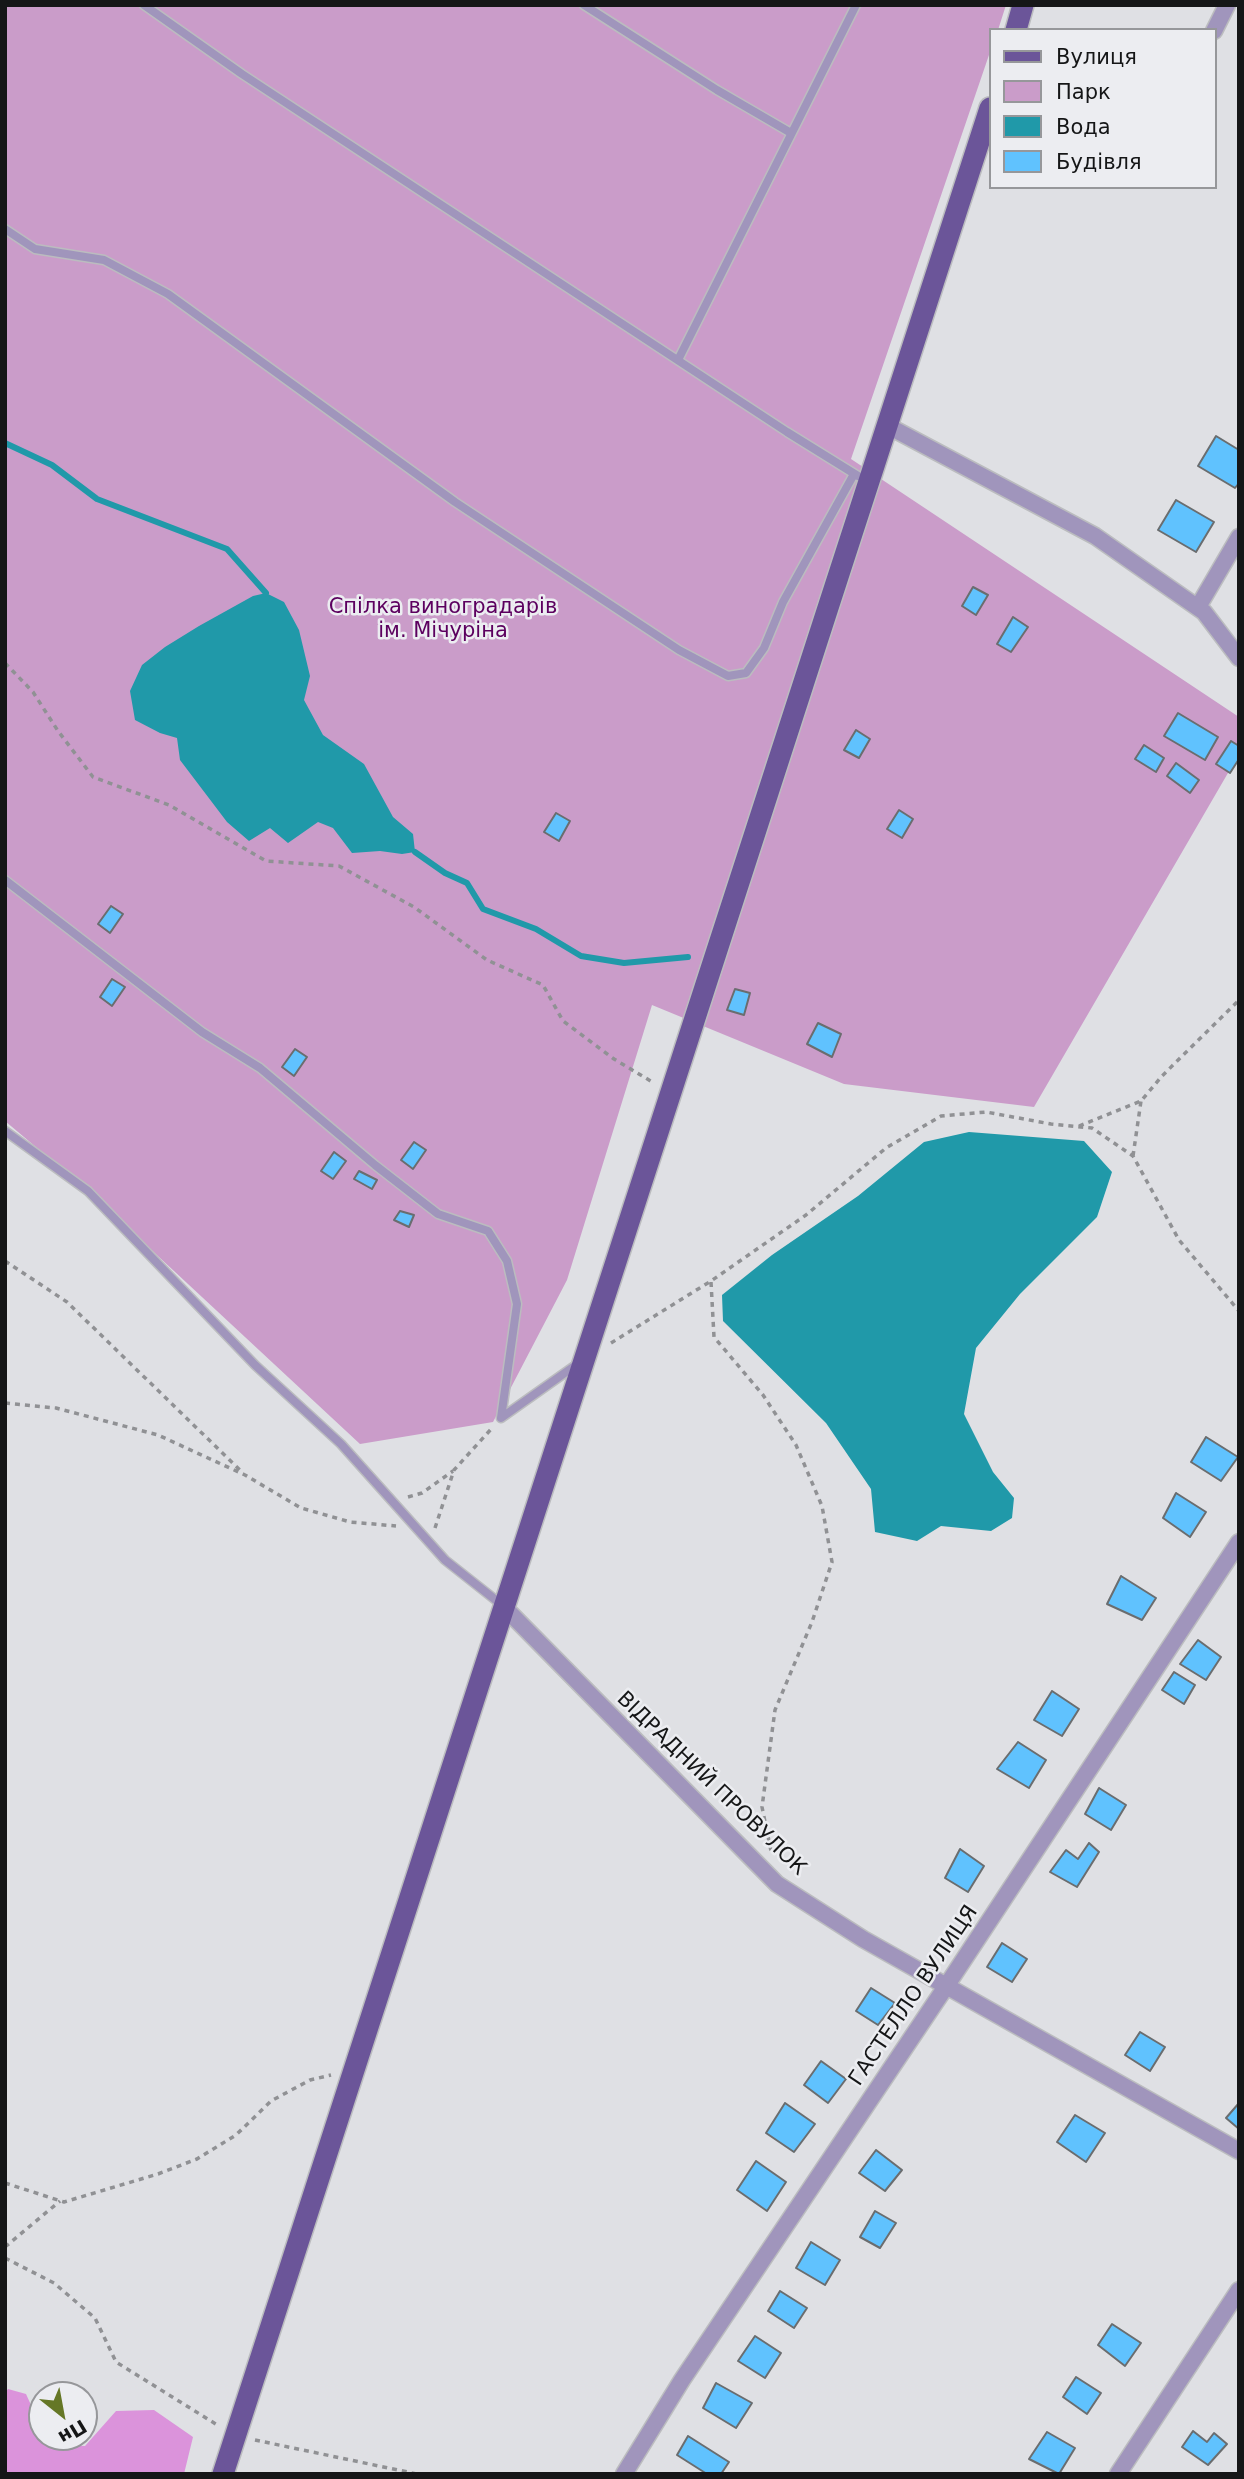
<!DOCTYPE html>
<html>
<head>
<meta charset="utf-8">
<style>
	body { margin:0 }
	#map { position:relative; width:1244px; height:2479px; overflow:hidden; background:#dfe0e4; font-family:"DejaVu Sans",sans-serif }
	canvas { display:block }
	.frame { position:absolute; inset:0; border:7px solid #151617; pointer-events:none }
	.legend { position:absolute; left:989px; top:28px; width:228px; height:161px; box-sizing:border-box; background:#ecedf1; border:2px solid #96979a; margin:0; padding:9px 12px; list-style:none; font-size:21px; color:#151617 }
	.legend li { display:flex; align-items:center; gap:14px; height:35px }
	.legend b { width:35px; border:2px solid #96979a }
	.north { position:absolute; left:28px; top:2381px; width:70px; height:70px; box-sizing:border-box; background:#ecedf1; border:2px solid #96979a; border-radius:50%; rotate:149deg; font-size:19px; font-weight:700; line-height:28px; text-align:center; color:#151617 }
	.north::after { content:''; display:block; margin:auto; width:24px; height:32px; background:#657726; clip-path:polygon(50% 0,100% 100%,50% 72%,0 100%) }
</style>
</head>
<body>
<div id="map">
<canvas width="1244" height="2479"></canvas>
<div class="frame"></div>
<ul class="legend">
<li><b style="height:9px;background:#6b5599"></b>Вулиця</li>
<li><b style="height:19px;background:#ca9cc9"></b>Парк</li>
<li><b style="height:19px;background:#2099a9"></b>Вода</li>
<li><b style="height:19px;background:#60c2fe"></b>Будівля</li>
</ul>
<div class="north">Пн</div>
</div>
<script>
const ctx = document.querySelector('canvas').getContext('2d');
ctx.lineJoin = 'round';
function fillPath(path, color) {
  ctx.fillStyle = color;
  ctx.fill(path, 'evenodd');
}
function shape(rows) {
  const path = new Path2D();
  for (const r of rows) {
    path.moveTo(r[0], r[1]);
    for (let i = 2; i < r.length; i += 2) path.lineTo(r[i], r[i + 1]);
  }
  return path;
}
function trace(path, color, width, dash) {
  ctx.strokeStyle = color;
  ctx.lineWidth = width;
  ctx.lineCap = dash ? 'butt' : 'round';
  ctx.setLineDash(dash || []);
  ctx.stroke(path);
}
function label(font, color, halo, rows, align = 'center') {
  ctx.font = font + ' "DejaVu Sans",sans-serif';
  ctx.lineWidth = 5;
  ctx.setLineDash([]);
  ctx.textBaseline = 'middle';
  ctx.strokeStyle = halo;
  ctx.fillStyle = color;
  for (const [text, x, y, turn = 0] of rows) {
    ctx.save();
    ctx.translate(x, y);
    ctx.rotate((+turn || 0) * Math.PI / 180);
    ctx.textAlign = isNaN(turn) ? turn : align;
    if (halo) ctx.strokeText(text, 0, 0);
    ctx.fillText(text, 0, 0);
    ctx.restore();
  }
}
const green = shape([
	[5,5,1006,5,998,30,990,30,990,52,851,459,1239,717,1239,754,1034,1107,844,1084,652,1005,567,1280,493,1422,360,1444,88,1191,5,1121]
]);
const forest = shape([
	[8,2389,26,2394,31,2405,42,2405,42,2437,52,2437,46,2444,85,2446,116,2411,154,2410,193,2437,184,2474,5,2474,5,2393]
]);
const water = shape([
	[266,593,284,602,299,630,310,676,304,700,323,735,364,764,393,817,413,834,415,852,402,854,380,851,352,853,333,828,318,822,288,843,270,828,249,841,227,822,180,760,177,738,160,733,135,720,130,691,142,665,165,647,199,626,253,596],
	[969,1132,1084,1141,1112,1172,1097,1217,1020,1294,976,1348,964,1414,993,1472,1014,1498,1012,1518,991,1531,941,1526,917,1541,875,1532,871,1489,826,1423,723,1321,722,1295,772,1255,858,1196,924,1142]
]);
const stream = shape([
	[5,443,52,465,97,499,227,549,266,593],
	[415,852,445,873,467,883,483,909,536,929,581,956,624,963,688,957]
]);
const building = shape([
	[1216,436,1239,450,1239,483,1235,488,1198,466,1216,436],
	[1176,500,1214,522,1196,552,1158,530,1176,500],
	[973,587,988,595,976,615,962,606,973,587],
	[1013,617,1028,627,1011,652,997,644,1013,617],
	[1178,713,1218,737,1205,760,1164,736,1178,713],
	[856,730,870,739,859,758,844,750,856,730],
	[1231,741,1239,746,1239,759,1230,773,1216,764,1231,741],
	[1144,745,1164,758,1156,772,1135,759,1144,745],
	[1176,763,1199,780,1190,793,1167,776,1176,763],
	[899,810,913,819,902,838,887,829,899,810],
	[556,813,570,821,559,841,544,832,556,813],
	[111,906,123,914,110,933,98,924,111,906],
	[112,979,125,987,112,1006,100,997,112,979],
	[735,989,750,993,744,1015,727,1010,735,989],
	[818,1023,841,1034,832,1057,807,1044,818,1023],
	[295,1049,307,1057,294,1076,282,1067,295,1049],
	[414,1142,426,1150,413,1169,401,1160,414,1142],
	[334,1152,346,1161,333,1179,321,1171,334,1152],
	[359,1171,377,1180,372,1189,354,1179,359,1171],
	[400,1211,414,1215,409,1227,394,1220,400,1211],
	[1206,1437,1238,1457,1221,1481,1191,1462,1206,1437],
	[1176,1493,1206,1512,1190,1537,1163,1518,1176,1493],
	[1121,1576,1156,1598,1142,1620,1107,1604,1121,1576],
	[1198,1640,1221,1657,1206,1680,1180,1664,1198,1640],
	[1174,1672,1195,1685,1184,1704,1162,1690,1174,1672],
	[1052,1691,1079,1709,1062,1736,1034,1720,1052,1691],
	[1018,1742,1046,1760,1029,1788,997,1769,1018,1742],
	[1099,1788,1126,1805,1111,1830,1085,1814,1099,1788],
	[1089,1843,1099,1852,1077,1887,1050,1872,1066,1850,1078,1859,1089,1843],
	[960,1849,984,1866,968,1892,945,1878,960,1849],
	[1002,1943,1027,1959,1012,1982,987,1967,1002,1943],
	[871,1988,895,2003,878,2025,856,2011,871,1988],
	[1140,2032,1165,2047,1150,2071,1125,2055,1140,2032],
	[821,2061,846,2079,828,2103,804,2085,821,2061],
	[785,2103,815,2124,794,2152,766,2133,785,2103],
	[1239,2103,1239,2129,1226,2118,1239,2103],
	[1075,2115,1105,2133,1086,2162,1057,2142,1075,2115],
	[876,2150,902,2170,885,2191,859,2173,876,2150],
	[756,2161,786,2182,767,2211,737,2190,756,2161],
	[875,2211,896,2223,880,2248,860,2237,875,2211],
	[811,2242,840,2260,825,2285,796,2268,811,2242],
	[780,2291,807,2308,794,2328,768,2311,780,2291],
	[1112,2324,1141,2343,1125,2366,1098,2345,1112,2324],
	[755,2336,781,2353,765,2378,738,2361,755,2336],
	[1076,2377,1101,2393,1087,2414,1063,2397,1076,2377],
	[716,2383,752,2403,736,2428,703,2408,716,2383],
	[1193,2431,1207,2442,1214,2433,1227,2444,1208,2465,1182,2447,1193,2431],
	[1047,2432,1075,2448,1059,2474,1029,2459,1047,2432],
	[688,2436,729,2462,721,2474,707,2474,677,2455,688,2436]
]);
const path = shape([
	[5,663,33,692,58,731,93,777,169,805,266,861,339,866,414,907,487,960,543,985,563,1021,614,1059,654,1083],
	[1079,1126,1141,1101,1162,1076,1239,1000],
	[1133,1156,1141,1101],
	[5,1261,67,1302,243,1473],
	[711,1282,714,1337,763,1395,796,1445,822,1506,832,1562,812,1622,775,1710,762,1807,771,1851],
	[611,1343,711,1281,806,1215,886,1148,941,1116,986,1112,1051,1124,1092,1128,1133,1156,1179,1240,1239,1311],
	[5,1403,56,1408,158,1435,245,1475,301,1508,350,1522,396,1526],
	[408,1497,422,1493,453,1471],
	[435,1528,454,1470,493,1427],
	[5,2183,64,2202,158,2174,197,2159,236,2135,271,2101,310,2080,331,2075],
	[5,2247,60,2201],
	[5,2258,54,2283,95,2318,116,2362,219,2426],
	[255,2440,417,2474]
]);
const lane = shape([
	[144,5,242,74,787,432,858,476],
	[584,5,717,90,791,133],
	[5,229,35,249,104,260,168,294,455,502,679,650,728,676,746,673,764,648,783,602,854,474],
	[678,360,856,5],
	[5,880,202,1032,260,1068,375,1165,438,1214,488,1231,507,1261,517,1304,501,1418,576,1365],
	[5,1131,88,1191,255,1365,341,1444,445,1560,502,1605]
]);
const street = shape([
	[1214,31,1227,5],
	[888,426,1095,536,1204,612,1239,658],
	[1198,607,1239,537],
	[504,1607,777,1884,863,1939,1239,2151],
	[624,2474,682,2380,947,1985,1239,1542],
	[1118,2474,1239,2290]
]);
const primary = shape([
	[1016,30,1023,5],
	[223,2474,990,108]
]);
const parkNames = [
	["Спілка виноградарів",443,608],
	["ім. Мічуріна",443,632]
];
const streetNames = [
	["ВІДРАДНИЙ ПРОВУЛОК",711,1784,44],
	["ГАСТЕЛЛО ВУЛИЦЯ",914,1996,-56]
];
fillPath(green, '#ca9cc9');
fillPath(forest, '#db93db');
fillPath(water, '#2099a9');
trace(stream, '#2099a9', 6);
fillPath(building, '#60c2fe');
trace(building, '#6a6d6f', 2);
trace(lane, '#bbbcbf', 11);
trace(street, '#bbbcbf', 19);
trace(primary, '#bbbcbf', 24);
trace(path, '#909194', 3.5, [5, 5]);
trace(lane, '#a095bc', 8);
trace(street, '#a095bc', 16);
trace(primary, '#6b5599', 21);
label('21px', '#5c005f', '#ecedf1', parkNames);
label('21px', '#151617', '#ecedf1', streetNames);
</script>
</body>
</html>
